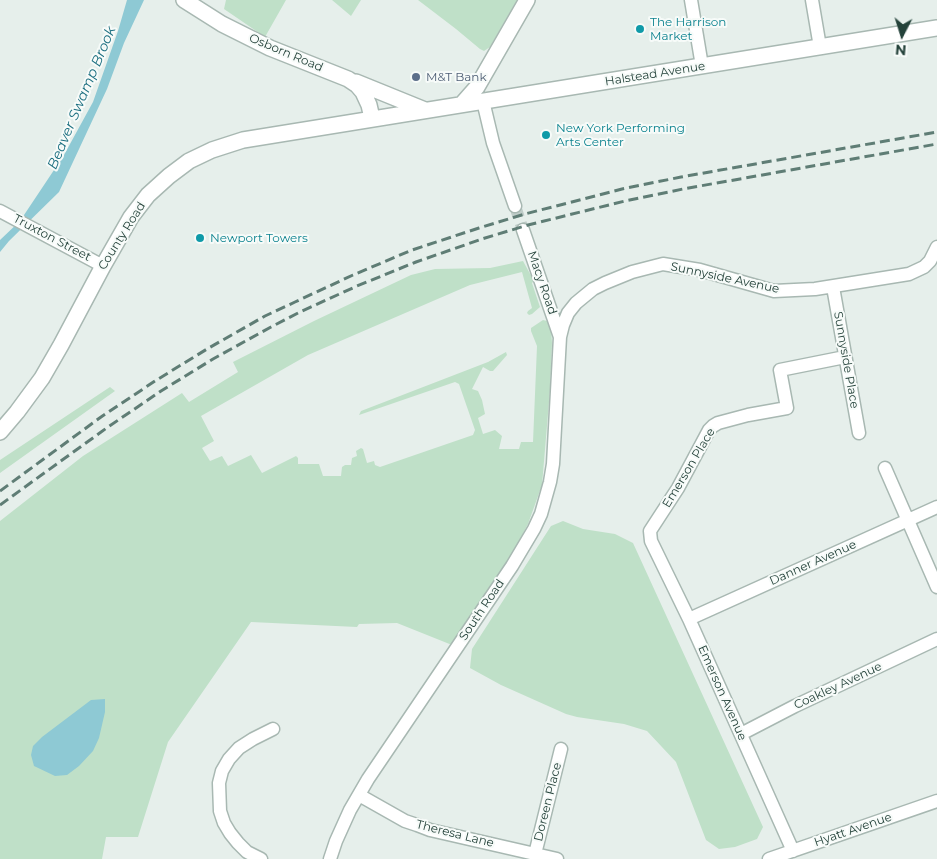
<!DOCTYPE html>
<html>
<head>
<meta charset="utf-8">
<style>
	body { margin:0 }
	#map { position:relative; width:937px; height:859px; overflow:hidden; background:#e6efeb; font-family:Montserrat,sans-serif }
	canvas { display:block }
	.north { position:absolute; left:877px; top:10px; width:50px; height:50px; -webkit-text-stroke:4px #f7fbf9; paint-order:stroke; rotate:185deg; font-size:14px; font-weight:700; line-height:20px; text-align:center; color:#24423a }
	.north::after { content:''; display:block; margin:auto; width:18px; height:22px; background:#24423a; clip-path:polygon(50% 0,100% 100%,50% 72%,0 100%) }
</style>
</head>
<body>
<div id="map">
<canvas width="937" height="859"></canvas>
<div class="north">N</div>
</div>
<script>
const ctx = document.querySelector('canvas').getContext('2d');
ctx.lineJoin = 'round';
function fillPath(path, color) {
  ctx.fillStyle = color;
  ctx.fill(path, 'evenodd');
}
function shape(rows) {
  const path = new Path2D();
  for (const r of rows) {
    path.moveTo(r[0], r[1]);
    for (let i = 2; i < r.length; i += 2) path.lineTo(r[i], r[i + 1]);
  }
  return path;
}
function trace(path, color, width, dash) {
  ctx.strokeStyle = color;
  ctx.lineWidth = width;
  ctx.lineCap = dash ? 'butt' : 'round';
  ctx.setLineDash(dash || []);
  ctx.stroke(path);
}
function label(font, color, halo, rows, align = 'center') {
  ctx.font = font + ' Montserrat,sans-serif';
  ctx.lineWidth = 4;
  ctx.setLineDash([]);
  ctx.textBaseline = 'middle';
  ctx.strokeStyle = halo;
  ctx.fillStyle = color;
  for (const [text, x, y, turn = 0] of rows) {
    ctx.save();
    ctx.translate(x, y);
    ctx.rotate((+turn || 0) * Math.PI / 180);
    ctx.textAlign = isNaN(turn) ? turn : align;
    if (halo) ctx.strokeText(text, 0, 0);
    ctx.fillText(text, 0, 0);
    ctx.restore();
  }
}
const green = shape([
	[226,0,286,0,265,37,224,9],
	[332,0,361,0,351,16],
	[418,0,517,0,490,47,484,51,480,49,456,29],
	[523,261,534,281,532,283,540,307,532,314,529,315,527,313,528,311,532,308,522,272,470,285,308,355,201,416,214,441,202,448,210,461,222,456,228,466,251,455,262,473,296,456,298,458,298,464,319,464,323,476,341,476,342,467,345,465,351,465,352,458,357,456,356,451,361,448,363,449,367,463,374,461,375,465,380,467,473,435,475,430,459,384,455,382,359,415,361,411,488,362,506,352,507,355,493,371,490,371,483,367,472,389,478,391,482,400,485,414,478,418,483,434,495,430,502,436,499,449,519,449,521,442,533,442,537,346,531,331,531,328,543,320,547,321,551,328,552,343,550,390,542,485,528,524,506,566,452,645,397,623,359,624,357,627,251,622,168,742,138,837,106,837,102,859,0,859,0,521,83,456,182,393,189,402,238,372,233,362,314,321,411,275,435,269,490,268],
	[110,387,115,391,0,473,0,460],
	[563,521,583,529,615,534,633,543,763,827,757,839,735,847,719,849,706,840,676,762,647,731,624,724,577,717,566,714,501,685,470,668,472,649,551,526]
]);
const water = shape([
	[127,0,144,0,124,43,107,89,59,192,9,241,0,252,0,240,20,221,64,155,93,102,118,31],
	[105,699,105,712,99,738,93,751,79,766,67,775,55,776,34,766,31,755,33,746,42,737,91,700]
]);
const minorTunnel = shape([
	[515,206,523,230]
]);
const minor = shape([
	[691,0,702,66],
	[812,0,820,47],
	[483,101,493,143,515,206],
	[0,211,103,266],
	[523,230,560,337],
	[833,287,859,433],
	[885,468,937,587],
	[689,619,937,507],
	[741,734,795,706,937,639],
	[359,795,405,821,417,825,430,830,557,859],
	[793,851,689,619,651,541,650,531,678,488,709,430,713,426,718,423,748,415,787,408,780,370,845,357],
	[535,854,561,749],
	[261,859,247,852,238,843,230,833,224,823,220,811,219,783,222,771,229,759,239,748,253,739,273,729],
	[330,859,336,841,350,810,368,779,512,566,534,529,541,514,550,482,553,464,560,337,563,325,568,313,576,303,593,289,605,283,632,272,663,264,700,270,774,291,815,289,909,274,924,267,930,261,937,247],
	[769,859,937,801]
]);
const tertiary = shape([
	[184,0,222,24,270,48,348,79,357,85,363,92,369,105,372,118],
	[356,82,425,110],
	[462,104,477,87,527,0],
	[0,432,17,412,42,378,61,345,103,266,131,217,148,195,169,176,189,161,212,150,243,140,937,28]
]);
const rail = shape([
	[0,491,101,417,155,381,207,349,265,316,295,302,353,275,412,250,479,228,525,214,622,189,681,177,937,132],
	[0,505,108,427,161,391,213,359,271,327,300,312,357,286,416,262,482,239,528,225,625,201,683,189,937,144]
]);
const markers = [
	[640,29,5,"#0f9aa8"],
	[416,77,5,"#5c6f8a"],
	[546,135,5,"#0f9aa8"],
	[200,238,5,"#0f9aa8"]
];
const cultureNames = [
	["The Harrison",650,22],
	["Market",650,36],
	["New York Performing",556,128],
	["Arts Center",556,142],
	["Newport Towers",210,238]
];
const streetNames = [
	["Osborn Road",286,53,23],
	["Halstead Avenue",655,74,-9],
	["County Road",122,236,-58],
	["Truxton Street",52,238,28],
	["Sunnyside Avenue",725,278,12],
	["Macy Road",542,283,71],
	["Sunnyside Place",846,360,80],
	["Emerson Place",689,468,-59],
	["Danner Avenue",813,563,-24],
	["South Road",482,610,-56],
	["Coakley Avenue",838,686,-25],
	["Emerson Avenue",722,693,66],
	["Doreen Place",548,802,-76],
	["Hyatt Avenue",853,830,-19],
	["Theresa Lane",455,834,14]
];
const serviceNames = [
	["M&T Bank",426,77]
];
const waterNames = [
	["Beaver Swamp Brook",82,98,-67]
];
fillPath(green, '#bfe0c8');
fillPath(water, '#8ec9d4');
trace(minorTunnel, '#bfccc8', 12, [12, 6]);
trace(minor, '#a8b8b2', 15);
trace(tertiary, '#a8b8b2', 18);
trace(minor, '#fff', 12);
trace(tertiary, '#fff', 15);
trace(rail, '#5f7d75', 3, [10, 5]);
for (const [x, y, r, color] of markers) {
  const dot = new Path2D();
  dot.arc(x, y, r, 0, 2 * Math.PI);
  ctx.fillStyle = color;
  ctx.fill(dot);
  trace(dot, '#f7fbf9', 2);
}
label('12px', '#0d838f', '#f7fbf9', cultureNames, 'left');
label('12px', '#24423a', '#f7fbf9', streetNames);
label('12px', '#4e5e75', '#f7fbf9', serviceNames, 'left');
label('italic 14px', '#1c6f80', '#f7fbf9', waterNames);
</script>
</body>
</html>
